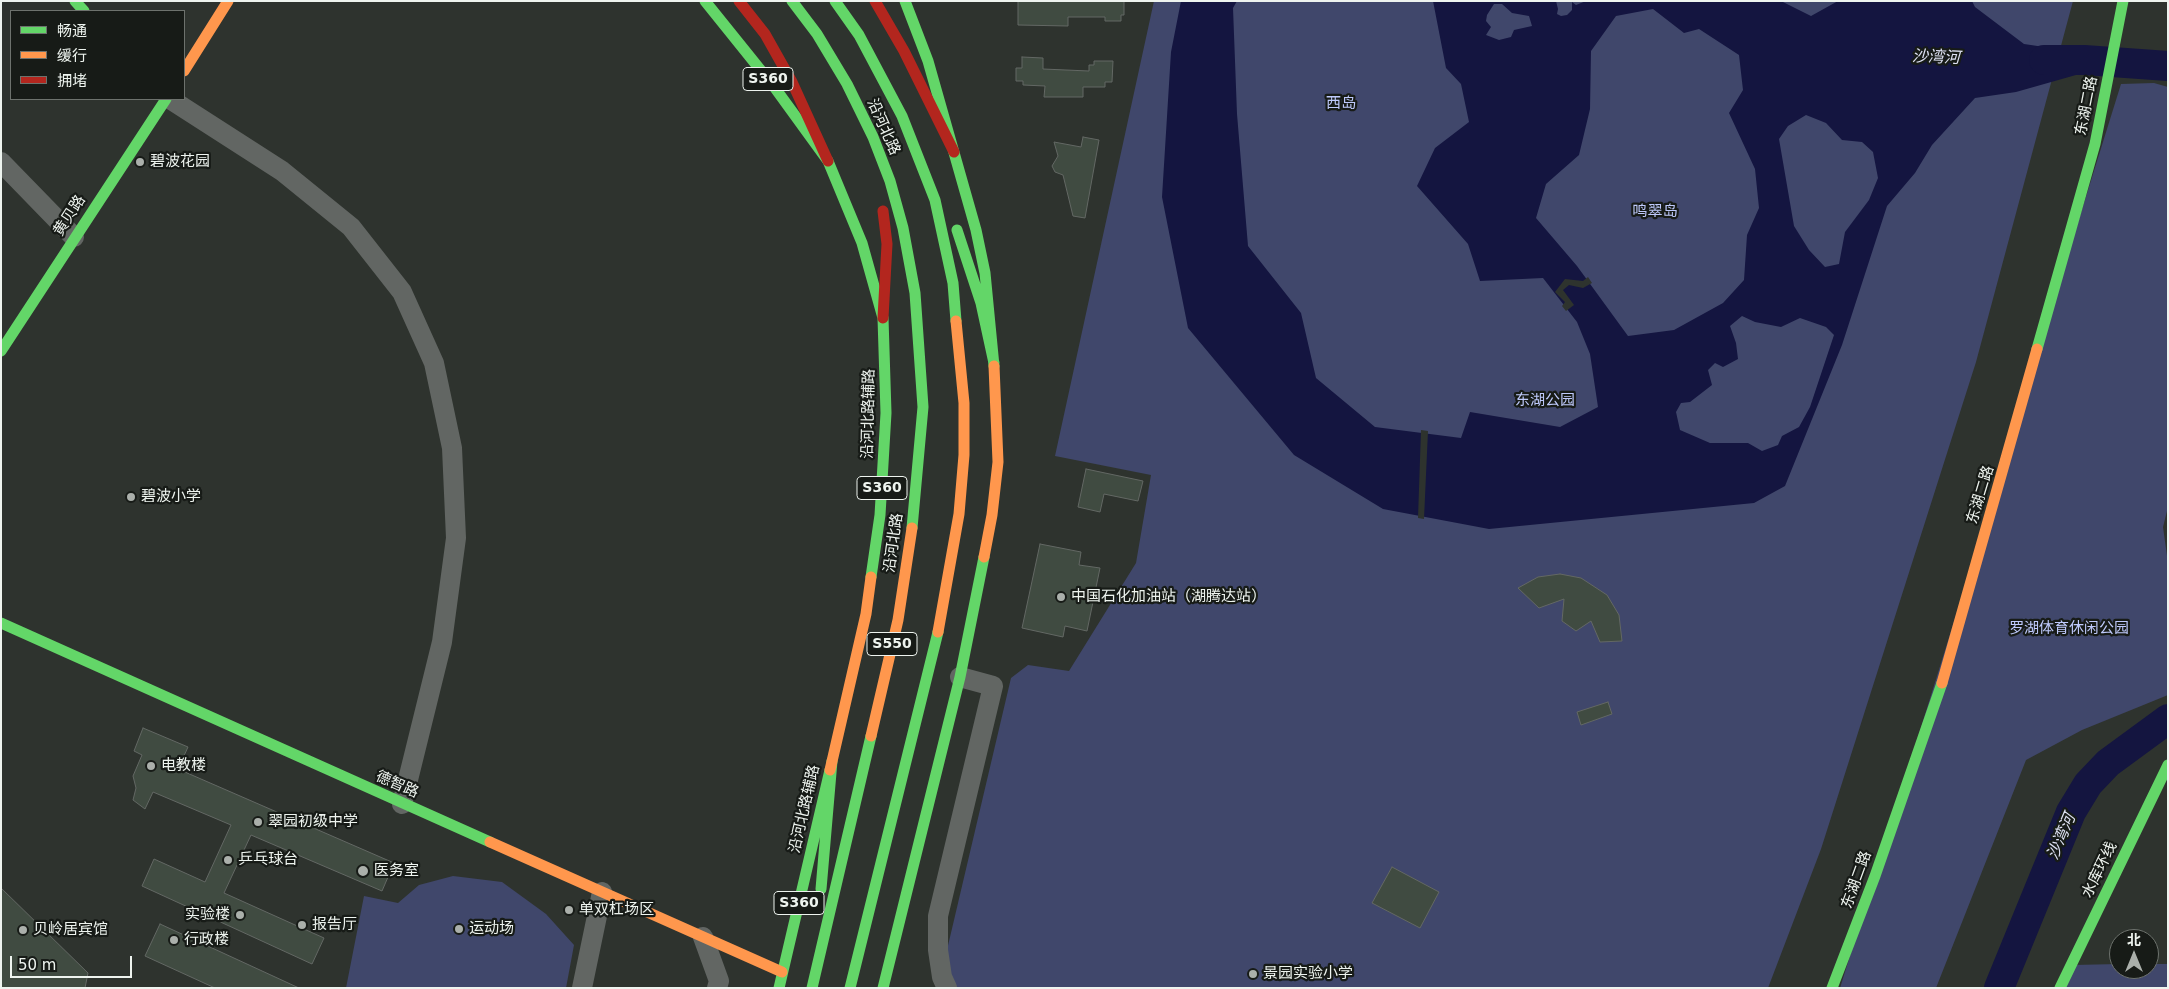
<!DOCTYPE html>
<html>
<head>
<meta charset="utf-8">
<style>
	body { margin:0 }
	#map { position:relative; width:2169px; height:989px; overflow:hidden; background:#2e332e; font-family:"DejaVu Sans","Noto Sans SC",sans-serif }
	canvas { display:block }
	.frame { position:absolute; inset:0; border:2px solid #eef4ef; pointer-events:none }
	.legend { position:absolute; left:10px; top:10px; width:175px; height:90px; box-sizing:border-box; background:#171b17; border:1px solid #6d726d; margin:0; padding:6px 9px; list-style:none; font-size:15px; color:#eef4ef }
	.legend li { display:flex; align-items:center; gap:10px; height:25px }
	.legend b { width:25px; border:1px solid #6d726d }
	.north { position:absolute; left:2109px; top:929px; width:50px; height:50px; box-sizing:border-box; background:#171b17; border:1px solid #6d726d; border-radius:50%; rotate:0deg; font-size:14px; font-weight:700; line-height:20px; text-align:center; color:#eef4ef }
	.north::after { content:''; display:block; margin:auto; width:18px; height:22px; background:#abb0ab; clip-path:polygon(50% 0,100% 100%,50% 72%,0 100%) }
	.scale { position:absolute; left:10px; top:956px; width:122px; height:22px; box-sizing:border-box; border:2px solid #eef4ef; border-top:0; padding-left:6px; font-size:15px; line-height:18px; white-space:nowrap; color:#eef4ef; -webkit-text-stroke:4px #171b17; paint-order:stroke }
</style>
</head>
<body>
<div id="map">
<canvas width="2169" height="989"></canvas>
<div class="frame"></div>
<ul class="legend">
<li><b style="height:6px;background:#63d668"></b>畅通</li>
<li><b style="height:6px;background:#ff974d"></b>缓行</li>
<li><b style="height:6px;background:#b3261e"></b>拥堵</li>
</ul>
<div class="north">北</div>
<div class="scale">50 m</div>
</div>
<script>
const ctx = document.querySelector('canvas').getContext('2d');
ctx.lineJoin = 'round';
function fillPath(path, color) {
  ctx.fillStyle = color;
  ctx.fill(path, 'evenodd');
}
function shape(rows) {
  const path = new Path2D();
  for (const r of rows) {
    path.moveTo(r[0], r[1]);
    for (let i = 2; i < r.length; i += 2) path.lineTo(r[i], r[i + 1]);
  }
  return path;
}
function trace(path, color, width, dash) {
  ctx.strokeStyle = color;
  ctx.lineWidth = width;
  ctx.lineCap = dash ? 'butt' : 'round';
  ctx.setLineDash(dash || []);
  ctx.stroke(path);
}
function label(font, color, halo, rows, align = 'center') {
  ctx.font = font + ' "DejaVu Sans","Noto Sans SC",sans-serif';
  ctx.lineWidth = 4.5;
  ctx.setLineDash([]);
  ctx.textBaseline = 'middle';
  ctx.strokeStyle = halo;
  ctx.fillStyle = color;
  for (const [text, x, y, turn = 0] of rows) {
    ctx.save();
    ctx.translate(x, y);
    ctx.rotate((+turn || 0) * Math.PI / 180);
    ctx.textAlign = isNaN(turn) ? turn : align;
    if (halo) ctx.strokeText(text, 0, 0);
    ctx.fillText(text, 0, 0);
    ctx.restore();
  }
}
const green = shape([
	[1154,1,2073,1,1976,362,1821,849,1768,988,938,988,1011,678,1028,665,1069,671,1136,563,1151,475,1055,456],
	[2154,83,2168,87,2168,507,2163,527,2168,563,2168,695,2082,730,2026,760,1936,988,1840,988,2121,84],
	[453,876,502,882,546,914,574,945,566,988,346,988,364,896,398,903,419,885],
	[2119,964,2119,969,2149,969,2149,964,2168,964,2168,988,2058,988,2073,965]
]);
const water = shape([
	[1181,1,1237,1,1233,8,1237,114,1248,246,1301,313,1316,378,1375,427,1461,438,1470,412,1560,427,1598,407,1590,354,1577,322,1543,278,1480,281,1468,244,1417,186,1435,148,1469,122,1461,84,1446,68,1433,1,1556,1,1558,9,1557,14,1561,16,1567,15,1572,10,1572,2,1576,5,1586,1,1781,1,1811,16,1838,1,1972,1,1975,7,2024,44,2085,53,2083,73,2016,92,1975,98,1932,145,1915,173,1887,206,1842,345,1785,486,1754,503,1489,529,1383,509,1294,455,1188,328,1162,197,1171,52],
	[1494,4,1502,4,1512,13,1529,16,1532,26,1514,30,1511,37,1499,40,1486,35,1491,27,1486,21,1487,15],
	[1653,9,1684,33,1699,29,1739,55,1743,90,1729,113,1755,169,1759,208,1747,235,1744,280,1723,303,1674,330,1628,336,1577,266,1536,218,1546,184,1579,155,1590,109,1591,51,1616,16],
	[1806,115,1826,123,1842,140,1862,142,1873,152,1878,178,1869,200,1845,232,1839,264,1825,267,1809,250,1794,226,1779,139,1788,126],
	[1742,316,1755,322,1781,327,1800,318,1826,327,1834,335,1810,407,1799,427,1782,436,1778,445,1762,451,1748,443,1710,443,1680,430,1676,412,1681,403,1690,402,1712,385,1708,370,1715,363,1723,367,1738,359,1736,343,1730,326]
]);
const pier = shape([
	[1588,277,1592,283,1583,288,1569,285,1563,290,1574,305,1566,311,1562,306,1565,302,1555,292,1565,279,1583,281],
	[1421,430,1428,431,1424,519,1418,518]
]);
const river = shape([
	[2044,60,2084,60,2168,66],
	[1999,988,2071,812,2088,784,2108,763,2168,719]
]);
const building = shape([
	[1018,1,1124,1,1124,15,1121,15,1121,21,1105,21,1105,17,1068,17,1068,26,1018,25,1018,1],
	[1022,57,1043,58,1043,69,1089,71,1089,65,1094,65,1094,61,1113,61,1112,82,1105,82,1105,87,1083,87,1083,97,1044,97,1045,86,1023,85,1023,81,1016,81,1016,68,1022,68,1022,57],
	[1083,137,1099,140,1085,218,1073,216,1063,175,1055,172,1052,166,1058,156,1054,142,1081,147,1083,137],
	[1086,469,1143,481,1138,501,1104,494,1100,512,1078,507,1086,469],
	[1040,544,1081,552,1079,565,1100,568,1087,631,1065,626,1063,637,1022,628,1040,544],
	[1560,574,1581,578,1607,595,1619,615,1622,641,1600,642,1591,621,1576,631,1562,621,1564,599,1539,608,1518,588,1538,577,1560,574],
	[1608,702,1612,714,1581,725,1577,712,1608,702],
	[143,728,188,747,178,769,394,863,382,891,251,835,224,893,324,938,312,964,142,886,154,859,205,882,231,825,153,792,145,809,133,800,136,788,133,776,142,755,134,751,143,728],
	[1392,867,1439,892,1420,928,1372,903,1392,867],
	[1,888,88,973,85,988,1,988,1,888],
	[160,924,299,988,215,988,145,956,160,924]
]);
const street = shape([
	[170,99,282,171,351,227,402,292,434,363,452,448,456,538,442,642,402,804],
	[1,162,74,237],
	[703,937,719,981,717,988],
	[582,988,602,892],
	[947,988,942,977,938,950,938,916,993,686,960,677]
]);
const fast = shape([
	[75,1,84,11],
	[705,1,775,88,828,161,862,243,883,318,886,413,880,515,871,577],
	[792,1,817,34,847,84,873,137,890,181,903,228,915,293,923,407,912,528],
	[835,1,859,35,902,116,935,200,953,283,956,321],
	[905,1,928,61,976,230,985,273,994,366],
	[957,230,981,303,994,363],
	[2037,349,2095,144,2123,1],
	[1,351,166,99],
	[1,623,490,842],
	[821,889,832,761],
	[779,988,830,770],
	[812,988,871,736],
	[850,988,938,632],
	[883,988,960,677,984,557],
	[1832,988,1875,876,1942,683],
	[2060,988,2168,765]
]);
const slow = shape([
	[184,71,228,1],
	[984,557,992,515,998,462,994,366],
	[938,632,959,514,964,455,964,403,956,321],
	[1942,683,2037,349],
	[871,736,898,620,912,528],
	[830,770,866,614,871,577],
	[490,842,782,972]
]);
const jam = shape([
	[739,1,765,34,792,82,828,161],
	[875,1,904,51,954,152],
	[883,211,887,244,883,318]
]);
const markers = [
	[140,162,5,"#abb0ab"],
	[131,497,5,"#abb0ab"],
	[1061,597,5,"#abb0ab"],
	[151,766,5,"#abb0ab"],
	[258,822,5,"#abb0ab"],
	[228,860,5,"#abb0ab"],
	[363,871,6,"#abb0ab"],
	[569,910,5,"#abb0ab"],
	[240,915,5,"#abb0ab"],
	[302,925,5,"#abb0ab"],
	[459,929,5,"#abb0ab"],
	[23,930,5,"#abb0ab"],
	[174,940,5,"#abb0ab"],
	[1253,974,5,"#abb0ab"]
];
const shields = [
	[768,79,50],
	[882,488,50],
	[892,644,50],
	[799,903,50]
];
const shieldNames = [
	["S360",768,79],
	["S360",882,488],
	["S550",892,644],
	["S360",799,903]
];
const parkNames = [
	["西岛",1341,104],
	["鸣翠岛",1655,212],
	["东湖公园",1545,401],
	["罗湖体育休闲公园",2069,629]
];
const streetNames = [
	["东湖二路",2087,106,-79],
	["沿河北路",883,127,66],
	["黄贝路",70,216,-57],
	["沿河北路辅路",869,414,-89],
	["东湖二路",1981,495,-73],
	["沿河北路",894,543,-82],
	["德智路",397,785,24],
	["沿河北路辅路",805,809,-77],
	["水库环线",2100,870,-64],
	["东湖二路",1857,880,-70]
];
const poiNames = [
	["碧波花园",150,162],
	["碧波小学",141,497],
	["中国石化加油站（湖腾达站）",1071,597],
	["电教楼",161,766],
	["翠园初级中学",268,822],
	["乒乓球台",238,860],
	["医务室",374,871],
	["单双杠场区",579,910],
	["实验楼",230,915,"right"],
	["报告厅",312,925],
	["运动场",469,929],
	["贝岭居宾馆",33,930],
	["行政楼",184,940],
	["景园实验小学",1263,974]
];
const waterNames = [
	["沙湾河",1936,58,2],
	["沙湾河",2062,837,-67]
];
fillPath(green, '#40476b');
fillPath(water, '#141540');
fillPath(pier, '#2e332e');
trace(river, '#141540', 30);
fillPath(building, '#404b41');
trace(building, '#636864', 1);
trace(street, '#626663', 20);
trace(fast, '#63d668', 11);
trace(slow, '#ff974d', 11);
trace(jam, '#b3261e', 11);
for (const [x, y, r, color] of markers) {
  const dot = new Path2D();
  dot.arc(x, y, r, 0, 2 * Math.PI);
  ctx.fillStyle = color;
  ctx.fill(dot);
  trace(dot, '#171b17', 2);
}
for (const [x, y, w] of shields) {
  const box = new Path2D();
  box.roundRect(x - w / 2, y - 11.5, w, 23, 4);
  ctx.fillStyle = '#171b17';
  ctx.fill(box);
  trace(box, '#eef4ef', 1);
}
label('bold 14px', '#eef4ef', null, shieldNames);
label('15px', '#bfcafc', '#171b17', parkNames);
label('15px', '#eef4ef', '#171b17', streetNames);
label('15px', '#eef4ef', '#171b17', poiNames, 'left');
label('italic 16px', '#dfe2f4', '#171b17', waterNames);
</script>
</body>
</html>
